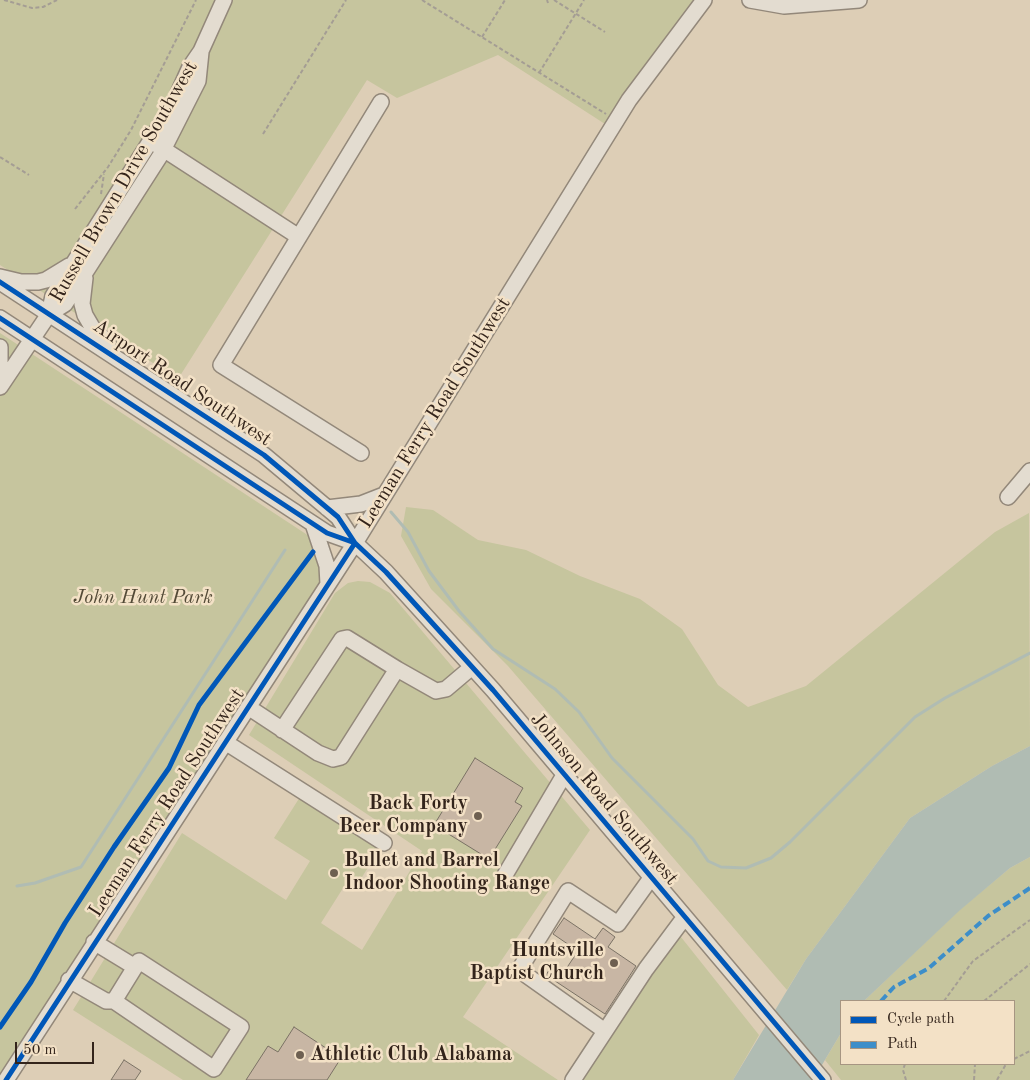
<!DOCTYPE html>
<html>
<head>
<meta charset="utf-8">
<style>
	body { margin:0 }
	#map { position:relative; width:1030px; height:1080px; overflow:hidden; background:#ddceb6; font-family:"Old Standard TT",serif }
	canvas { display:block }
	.legend { position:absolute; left:840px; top:1000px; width:175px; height:65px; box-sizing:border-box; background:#f3e1c6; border:1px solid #a69582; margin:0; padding:6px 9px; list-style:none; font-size:15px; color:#33241b }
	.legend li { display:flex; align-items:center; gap:10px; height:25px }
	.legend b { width:25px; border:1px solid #a69582 }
	.scale { position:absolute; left:15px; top:1042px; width:79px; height:22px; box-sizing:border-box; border:2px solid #33241b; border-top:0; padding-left:6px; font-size:15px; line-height:18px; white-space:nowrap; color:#33241b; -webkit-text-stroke:4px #f3e1c6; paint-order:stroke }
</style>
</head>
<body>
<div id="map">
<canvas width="1030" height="1080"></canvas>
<ul class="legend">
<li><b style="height:6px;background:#0057b8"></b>Cycle path</li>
<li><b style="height:6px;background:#3d8ec9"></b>Path</li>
</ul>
<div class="scale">50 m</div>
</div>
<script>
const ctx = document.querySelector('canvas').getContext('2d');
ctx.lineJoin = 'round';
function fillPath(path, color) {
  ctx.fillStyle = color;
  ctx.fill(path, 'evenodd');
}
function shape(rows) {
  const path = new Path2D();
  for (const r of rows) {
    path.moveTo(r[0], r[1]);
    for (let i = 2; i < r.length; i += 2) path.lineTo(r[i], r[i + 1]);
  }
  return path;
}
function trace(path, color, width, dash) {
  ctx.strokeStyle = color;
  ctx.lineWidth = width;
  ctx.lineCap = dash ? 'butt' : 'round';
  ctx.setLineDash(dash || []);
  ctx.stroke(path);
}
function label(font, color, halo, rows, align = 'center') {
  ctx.font = font + ' "Old Standard TT",serif';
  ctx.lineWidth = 5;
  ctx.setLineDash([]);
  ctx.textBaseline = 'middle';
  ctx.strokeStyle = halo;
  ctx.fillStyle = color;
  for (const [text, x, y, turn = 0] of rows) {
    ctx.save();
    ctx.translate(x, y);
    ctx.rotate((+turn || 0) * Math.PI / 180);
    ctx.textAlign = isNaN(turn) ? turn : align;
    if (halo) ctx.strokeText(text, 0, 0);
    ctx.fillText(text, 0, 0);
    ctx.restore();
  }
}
const green = shape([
	[0,0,694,0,605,124,498,55,397,98,367,80,178,379,0,265],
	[0,333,309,536,317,547,321,576,319,585,0,1080],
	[406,507,433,510,478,540,526,550,580,576,640,599,682,629,718,685,748,707,806,686,995,532,1029,513,1030,746,992,766,910,818,806,959,787,990,508,666,431,589,401,536],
	[358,581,370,582,390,593,590,830,463,1017,558,1080,183,1080,73,1010,182,833,286,900,310,861,274,838,300,797,380,848,354,890,345,885,321,923,362,950,422,851,249,735,335,593,348,583],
	[1030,857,1030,1080,841,1080,825,1060,841,1033,841,1064,1014,1064,1014,1001,864,1001,958,911,1010,868],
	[673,927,759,1035,733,1080,571,1080]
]);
const water = shape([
	[1030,746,1030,857,1010,868,959,911,864,1001,841,1001,841,1033,813,1080,733,1080,806,959,910,818,992,766]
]);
const stream = shape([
	[391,512,408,532,429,571,459,611,493,649,555,689,579,712,612,758,693,839,708,861,721,867,746,868,771,858,790,842,915,717,945,698,1030,653],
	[17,886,35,883,81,867,285,550]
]);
const building = shape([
	[475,758,523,788,515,802,522,806,489,859,434,825,475,758],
	[564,918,595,939,603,928,615,937,608,947,636,966,605,1014,546,975,551,967,562,975,578,951,553,934,564,918],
	[294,1027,341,1058,327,1080,246,1080,268,1046,278,1052,294,1027],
	[124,1060,141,1071,135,1080,111,1080,124,1060]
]);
const path = shape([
	[4,0,32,8,43,7,57,0],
	[422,0,606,114],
	[547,0,548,3],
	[554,0,605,32],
	[482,37,505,0],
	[539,73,584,0],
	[263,134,346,0],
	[0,157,29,175],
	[101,194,104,174],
	[75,209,108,167,131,130,196,0],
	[944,1001,973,961,1030,920],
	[984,1001,1030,964],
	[1014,1059,1030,1051],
	[905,1064,903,1070,906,1080],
	[974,1080,975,1064],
	[997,1080,1006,1064]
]);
const minor = shape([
	[750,0,784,6,859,0],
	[157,145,299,237],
	[0,277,21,282,38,282,46,280,69,266],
	[85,278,82,304,85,315,92,327,108,343],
	[0,282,264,455,338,517,355,543,386,572,493,690,823,1080],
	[49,314,65,304,160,156,198,81,201,52],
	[0,318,327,533,355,543],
	[0,347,0,383],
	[0,387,49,314,53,296,173,105,190,67,201,51,224,0],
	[361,453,221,365,381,102],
	[1008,497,1030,471],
	[327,508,361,504,384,495],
	[313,524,327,566,328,584],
	[248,707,318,753,333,759,341,757,397,669,436,691,446,689,472,667],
	[282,730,342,639,347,638,397,669],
	[225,742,384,843],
	[505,875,564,775],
	[69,980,106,1001,114,1001,214,1069,241,1027,139,961,135,967,94,942],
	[114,1001,135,967],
	[605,1031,519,970,568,891,618,924,651,878],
	[6,1080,355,543,629,100,704,0],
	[573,1080,646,969,684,918]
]);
const quiet = shape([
	[881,1001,894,987,929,968,988,916,1030,888]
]);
const cycleway = shape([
	[0,282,264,455,338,517,355,543,386,572,493,690,823,1080],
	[0,318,327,533,355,543],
	[0,1027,31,982,65,923,114,847,169,768,199,705,313,552],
	[6,1080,355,543]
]);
const markers = [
	[478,816,5,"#6e6051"],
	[334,873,5,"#6e6051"],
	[614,963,5,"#6e6051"],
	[300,1055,5,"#6e6051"]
];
const streetNames = [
	["Russell Brown Drive Southwest",124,182,-60],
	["Airport Road Southwest",182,383,34],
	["Leeman Ferry Road Southwest",435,413,-58],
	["Johnson Road Southwest",604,799,50],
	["Leeman Ferry Road Southwest",167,803,-57]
];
const parkNames = [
	["John Hunt Park",143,598]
];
const poiNames = [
	["Back Forty",468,804],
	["Beer Company",468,827],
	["Bullet and Barrel",344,861,"left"],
	["Indoor Shooting Range",344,884,"left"],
	["Huntsville",604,951],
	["Baptist Church",604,974],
	["Athletic Club Alabama",310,1055,"left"]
];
fillPath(green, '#c6c59e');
fillPath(water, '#b0bcb3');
trace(stream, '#b0bcb3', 3);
fillPath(building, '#c8b6a4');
trace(building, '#7b7265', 1);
trace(minor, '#93887a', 18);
trace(path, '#a49d94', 2, [4, 2.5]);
trace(minor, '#e3dcd0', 15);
trace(quiet, '#3d8ec9', 4, [8, 4]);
trace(cycleway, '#0057b8', 5);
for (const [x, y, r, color] of markers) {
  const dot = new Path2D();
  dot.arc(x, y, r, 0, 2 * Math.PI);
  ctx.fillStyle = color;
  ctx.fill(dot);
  trace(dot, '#f3e1c6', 2);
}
label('20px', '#33241b', '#f3e1c6', streetNames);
label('italic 20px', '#534a37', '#f3e1c6', parkNames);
label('bold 20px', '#33241b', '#f3e1c6', poiNames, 'right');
</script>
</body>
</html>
